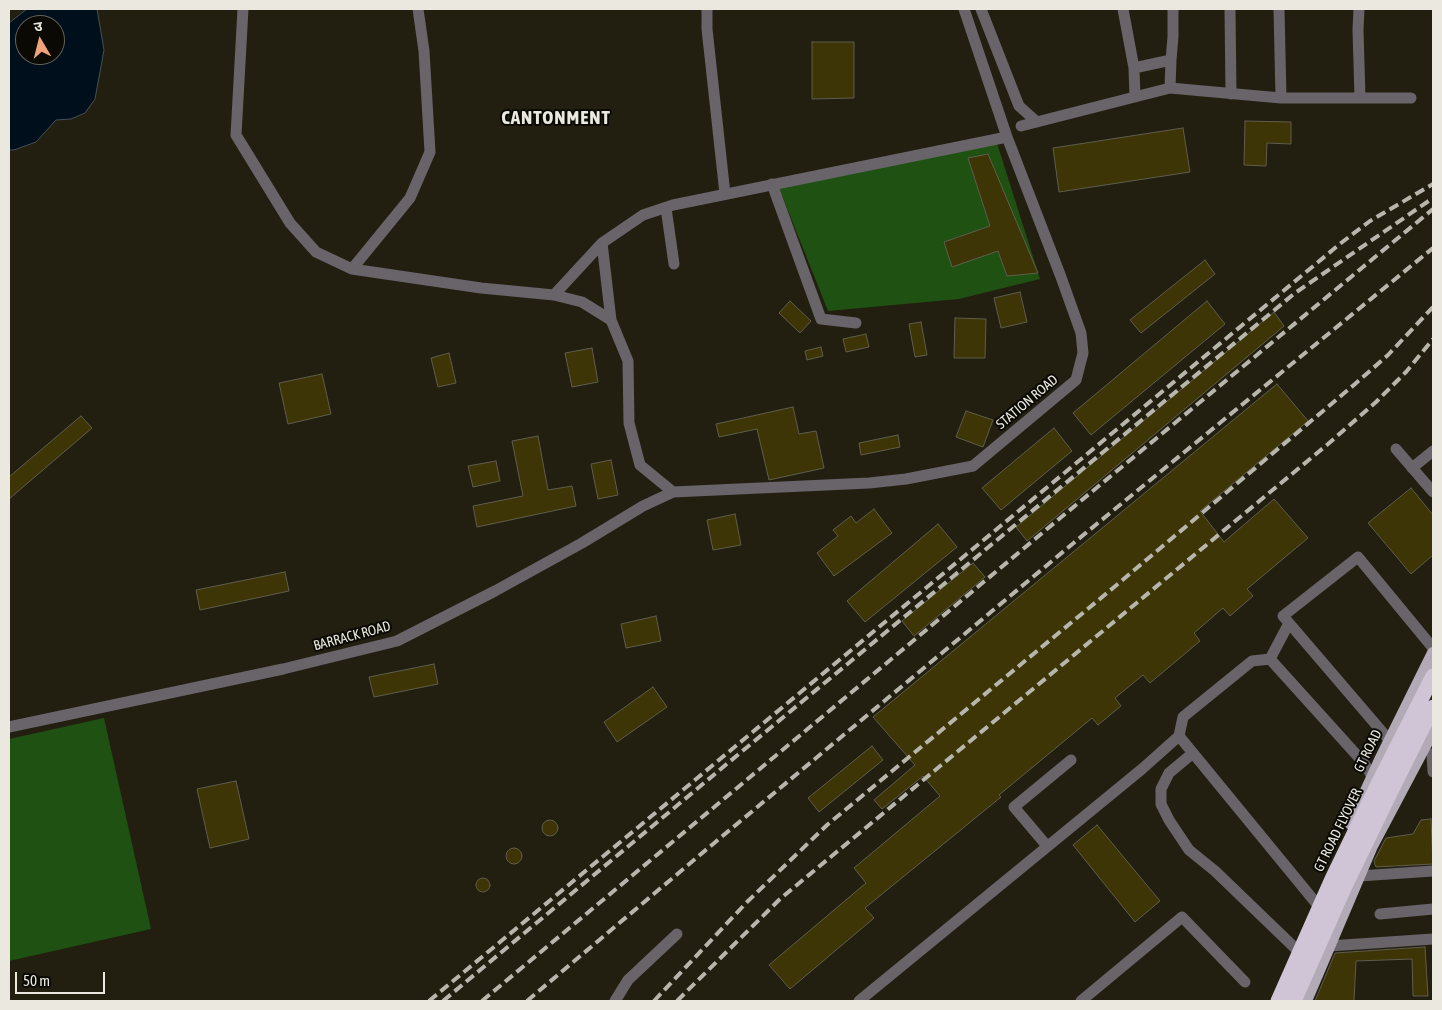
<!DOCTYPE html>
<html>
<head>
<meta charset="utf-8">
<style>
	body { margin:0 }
	#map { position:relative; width:1442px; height:1010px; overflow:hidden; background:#221f11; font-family:"Asap Condensed","Noto Sans Devanagari",sans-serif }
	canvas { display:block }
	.frame { position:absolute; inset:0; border:10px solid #eae8df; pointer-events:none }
	.north { position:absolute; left:15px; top:15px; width:50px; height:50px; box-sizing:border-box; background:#0a0904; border:1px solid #64625c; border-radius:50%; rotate:352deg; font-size:14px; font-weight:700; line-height:20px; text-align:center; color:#eae8df }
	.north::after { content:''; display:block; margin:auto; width:18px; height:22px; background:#f0a27a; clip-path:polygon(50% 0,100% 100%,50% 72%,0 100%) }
	.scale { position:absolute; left:15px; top:972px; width:90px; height:22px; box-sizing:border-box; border:2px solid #eae8df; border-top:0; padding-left:6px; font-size:15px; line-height:18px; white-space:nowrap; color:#eae8df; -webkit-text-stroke:4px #0a0904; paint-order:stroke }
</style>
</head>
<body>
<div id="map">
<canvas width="1442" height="1010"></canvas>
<div class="frame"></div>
<div class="north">उ</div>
<div class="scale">50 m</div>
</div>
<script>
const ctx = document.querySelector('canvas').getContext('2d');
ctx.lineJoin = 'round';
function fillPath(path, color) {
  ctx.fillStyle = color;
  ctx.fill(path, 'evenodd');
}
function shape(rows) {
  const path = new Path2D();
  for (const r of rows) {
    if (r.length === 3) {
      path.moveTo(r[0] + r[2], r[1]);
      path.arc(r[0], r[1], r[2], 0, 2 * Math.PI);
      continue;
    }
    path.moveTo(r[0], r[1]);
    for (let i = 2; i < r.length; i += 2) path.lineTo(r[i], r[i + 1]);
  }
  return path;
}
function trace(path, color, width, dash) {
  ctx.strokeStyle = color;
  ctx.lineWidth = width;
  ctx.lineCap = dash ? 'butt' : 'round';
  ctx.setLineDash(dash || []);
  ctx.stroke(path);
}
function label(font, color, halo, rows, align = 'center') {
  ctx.font = font + ' "Asap Condensed",sans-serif';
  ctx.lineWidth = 4;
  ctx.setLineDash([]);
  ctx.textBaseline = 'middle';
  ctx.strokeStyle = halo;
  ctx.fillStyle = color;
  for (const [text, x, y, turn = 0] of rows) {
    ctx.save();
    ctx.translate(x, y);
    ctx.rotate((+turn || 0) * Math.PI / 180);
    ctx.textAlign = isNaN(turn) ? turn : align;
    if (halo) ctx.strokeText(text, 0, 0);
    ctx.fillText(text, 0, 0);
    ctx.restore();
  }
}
const green = shape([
	[996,140,1040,279,959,299,828,311,779,188],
	[104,718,151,929,9,961,9,739]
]);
const water = shape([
	[27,9,97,9,104,50,95,99,85,113,71,119,56,120,36,142,14,150,9,150,9,23,27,9],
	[25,25,55,25,55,55,25,55,25,25]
]);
const building = shape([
	[812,42,854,42,854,98,812,99,812,42],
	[1245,121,1291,122,1291,144,1267,143,1266,166,1244,165,1245,121],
	[1183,128,1190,172,1059,192,1053,148,1183,128],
	[988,154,1038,273,1007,276,998,251,952,267,944,242,990,226,968,158,988,154],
	[1205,260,1215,274,1141,333,1130,320,1205,260],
	[1020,292,1027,322,1001,328,994,298,1020,292],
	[790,301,811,321,800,333,779,313,790,301],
	[1207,301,1225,324,1091,435,1073,413,1207,301],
	[1274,312,1284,326,1027,541,1016,527,1274,312],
	[955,318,986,319,985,358,954,358,955,318],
	[921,322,927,355,915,357,909,324,921,322],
	[866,334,869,347,846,352,843,339,866,334],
	[821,347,823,356,807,360,805,351,821,347],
	[592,348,598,382,572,387,565,353,592,348],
	[449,353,456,383,438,387,431,358,449,353],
	[322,374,331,414,288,424,279,383,322,374],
	[1277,384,1308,421,1200,511,1224,542,1274,499,1308,538,1247,589,1253,596,1230,616,1223,608,1194,633,1200,641,1150,683,1143,675,1115,698,1121,706,1098,725,1092,718,999,795,1001,797,865,908,874,918,790,989,769,965,866,883,854,868,940,796,923,776,882,809,874,800,915,765,873,717,1277,384],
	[793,407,799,434,816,431,824,468,769,480,757,429,719,437,716,424,793,407],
	[966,411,993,420,983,447,956,437,966,411],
	[81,416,92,428,9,499,9,477,81,416],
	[1054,428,1072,451,1001,510,982,488,1054,428],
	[898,435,900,447,861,455,859,443,898,435],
	[538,436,548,490,572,486,576,506,477,527,473,506,523,496,512,441,538,436],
	[611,460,618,495,598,499,591,464,611,460],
	[496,461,500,481,473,487,468,466,496,461],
	[1411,488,1433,515,1433,555,1411,574,1368,523,1411,488],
	[874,509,892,533,834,576,817,553,838,536,833,530,851,516,856,523,874,509],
	[735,514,741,545,713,550,707,520,735,514],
	[938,524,957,547,865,622,847,601,938,524],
	[973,563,985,577,914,636,902,621,973,563],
	[285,572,289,591,200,610,196,590,285,572],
	[656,616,661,641,626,648,621,624,656,616],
	[434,664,438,684,374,697,369,677,434,664],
	[653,687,667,707,617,742,604,722,653,687],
	[872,746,883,760,819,812,808,798,872,746],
	[236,781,249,839,210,848,197,789,236,781],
	[1431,819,1433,864,1376,867,1374,861,1386,838,1413,834,1421,820,1431,819],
	[550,828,8],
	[1097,825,1160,901,1135,922,1073,845,1097,825],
	[514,856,8],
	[483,885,7],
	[1425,947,1428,996,1413,996,1412,959,1356,961,1354,1001,1315,1001,1335,953,1425,947]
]);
const minor = shape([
	[243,9,236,135,290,223,316,252,352,269],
	[418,9,424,51,430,152,410,198,352,269,481,288,554,295,582,302,611,320,628,361,629,423,640,465,673,492],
	[707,9,707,29,725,194],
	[981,9,1019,106,1037,122],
	[1123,9,1134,68,1135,97],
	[1230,9,1231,94],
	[1279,9,1281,98],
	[1359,9,1358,30,1360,97],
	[1134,68,1171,60],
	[1170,88,1171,60,1173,37,1173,9],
	[1021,126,1170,88,1281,98,1411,98],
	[772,184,821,319,856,323],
	[666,208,674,264],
	[602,243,611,320],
	[554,295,602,243,643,215,673,205,1007,137],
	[1396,449,1433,492],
	[1412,468,1433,451],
	[1270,659,1289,623],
	[9,727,283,669,397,641,495,591,582,543,643,506,673,492,869,483,906,479,973,466,1076,380,1083,353,1081,333,1061,277,1007,137,964,9],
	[1390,741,1283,616,1358,557,1433,648],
	[1193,753,1169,773,1161,789,1161,804,1169,820,1189,850,1215,871,1296,949],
	[1432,754,1433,772],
	[1047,846,1014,807,1071,760],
	[1359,876,1433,871],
	[1316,903,1179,736,1183,717,1252,661,1270,659,1363,762,1372,776],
	[1380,914,1433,909],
	[1329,946,1433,939],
	[615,1001,628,980,677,934],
	[859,1001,1142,769,1179,736],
	[1081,1001,1182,917,1245,982]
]);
const major = shape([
	[1351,824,1380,760,1433,653],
	[1306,1001,1372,846,1433,731]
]);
const highway = shape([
	[1278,1001,1332,879,1378,784,1433,676],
	[1294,1001,1345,886,1391,791,1433,707]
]);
const rail = shape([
	[429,1001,1341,243,1370,221,1433,184],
	[443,1001,728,763,1295,293,1433,198],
	[482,1001,1059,519,1433,209],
	[527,1001,707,849,1076,541,1433,248],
	[654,1001,747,902,827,825,1113,588,1355,384,1388,355,1433,307],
	[677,1001,780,899,1328,444,1376,402,1406,372,1433,339]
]);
const streetNames = [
	["STATION ROAD",1027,402,-40],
	["BARRACK ROAD",352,636,-15],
	["GT ROAD",1368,751,-64],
	["GT ROAD FLYOVER",1338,830,-64]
];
const districtNames = [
	["CANTONMENT",556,118]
];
fillPath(green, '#1f5112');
fillPath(water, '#000f1c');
trace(water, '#465056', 1);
fillPath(building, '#3d3505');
trace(building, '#5f5d4d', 1);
trace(minor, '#68646a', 11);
trace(major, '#b3aab7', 12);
trace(highway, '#d0c5d6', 15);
trace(rail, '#b8b6ac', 4, [10, 5]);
label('14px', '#eae8df', '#0a0904', streetNames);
ctx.letterSpacing = '1px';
label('bold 19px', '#eae8df', '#0a0904', districtNames);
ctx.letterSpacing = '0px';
</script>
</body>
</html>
